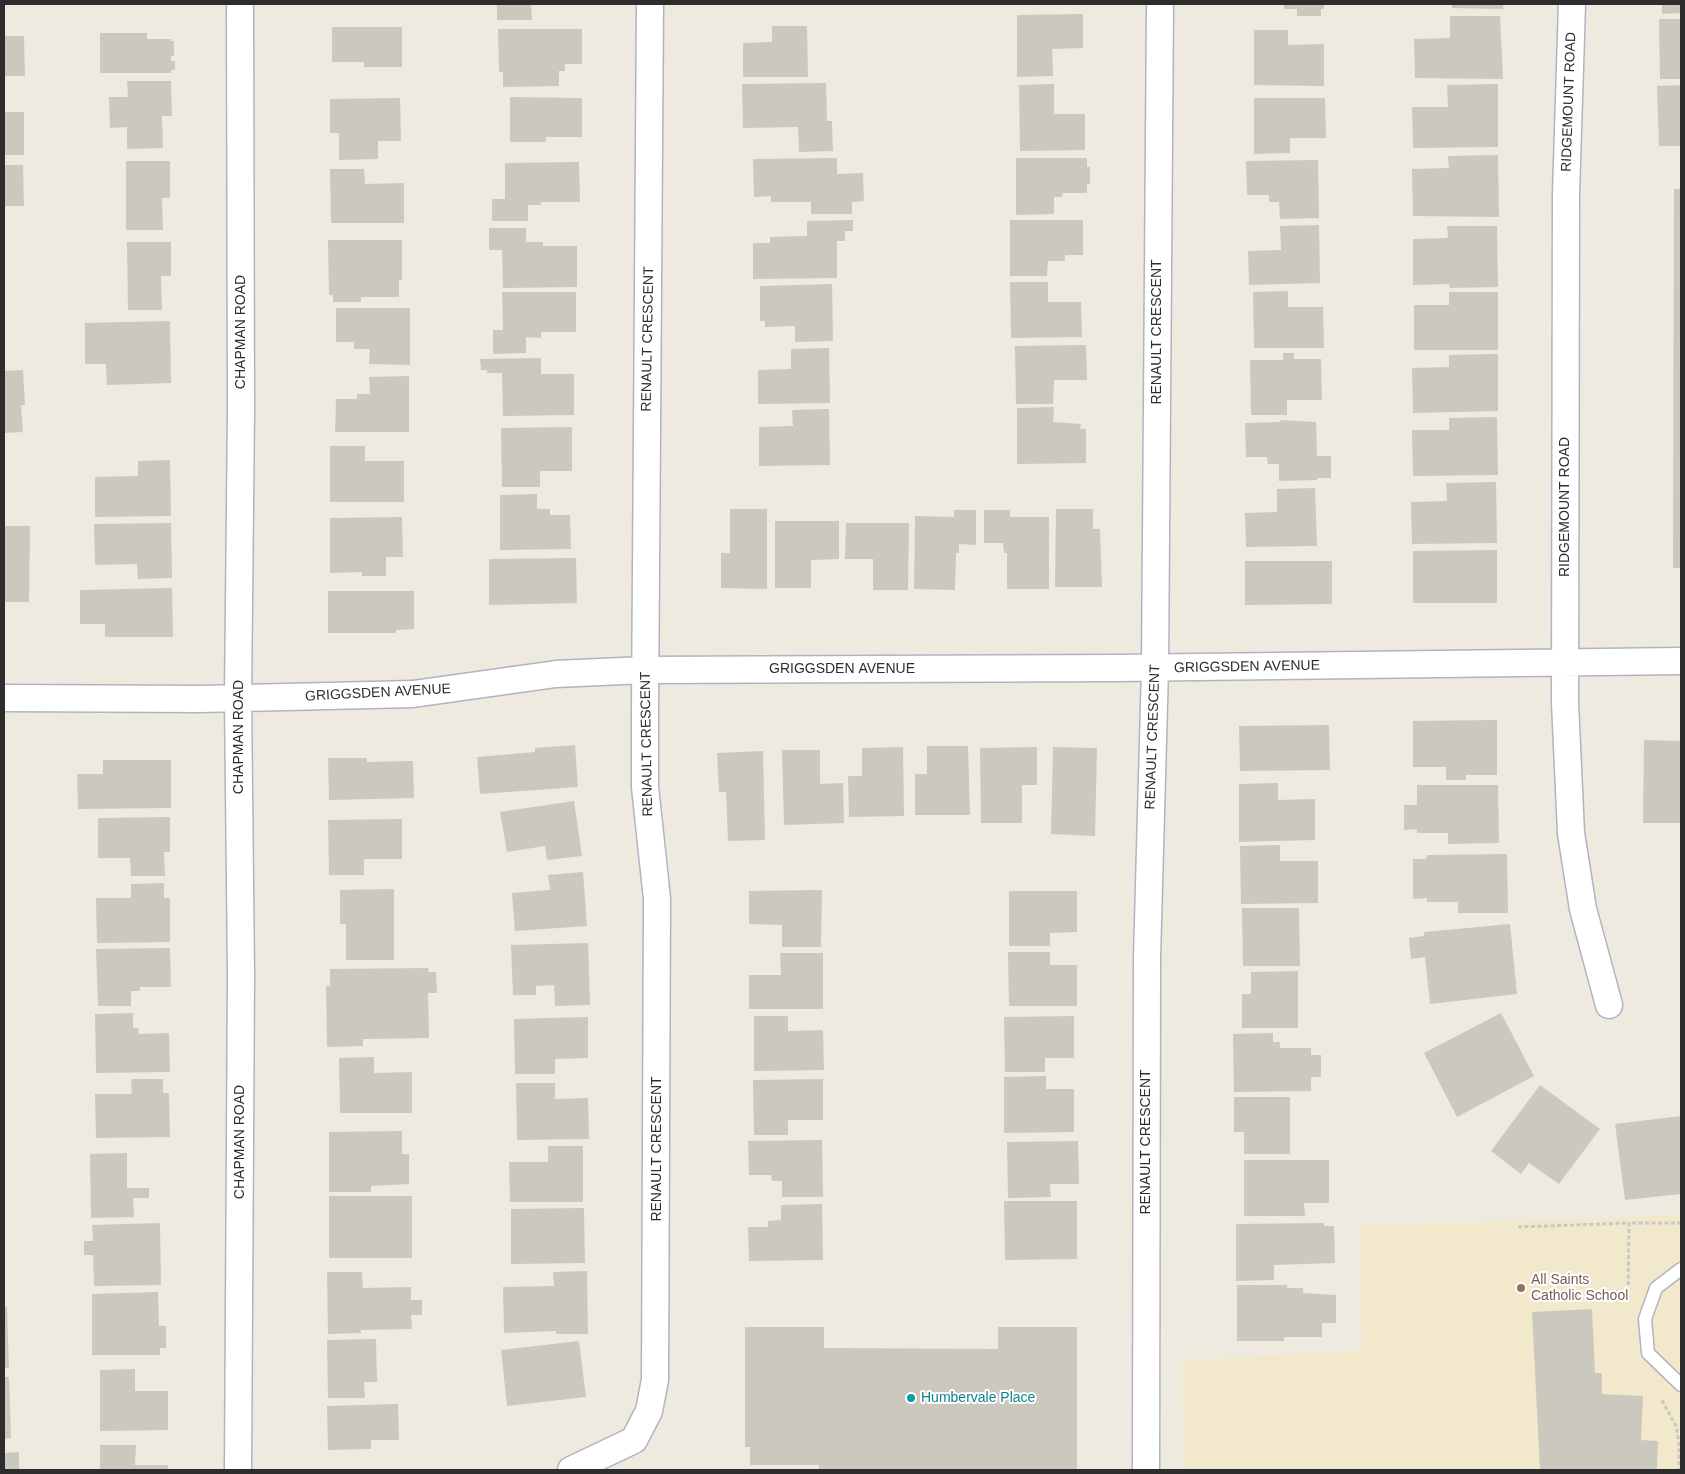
<!DOCTYPE html>
<html>
<head>
<meta charset="utf-8">
<style>
	body { margin:0 }
	#map { position:relative; width:1685px; height:1474px; overflow:hidden; background:#efeadf; font-family:Helvetica,sans-serif }
	canvas { display:block }
	.frame { position:absolute; inset:0; border:5px solid #2d2d2d; pointer-events:none }
</style>
</head>
<body>
<div id="map">
<canvas width="1685" height="1474"></canvas>
<div class="frame"></div>
</div>
<script>
const ctx = document.querySelector('canvas').getContext('2d');
ctx.lineJoin = 'round';
function fillPath(path, color) {
  ctx.fillStyle = color;
  ctx.fill(path, 'evenodd');
}
function shape(rows) {
  const path = new Path2D();
  for (const r of rows) {
    path.moveTo(r[0], r[1]);
    for (let i = 2; i < r.length; i += 2) path.lineTo(r[i], r[i + 1]);
  }
  return path;
}
function trace(path, color, width, dash) {
  ctx.strokeStyle = color;
  ctx.lineWidth = width;
  ctx.lineCap = dash ? 'butt' : 'round';
  ctx.setLineDash(dash || []);
  ctx.stroke(path);
}
function label(font, color, halo, rows, align = 'center') {
  ctx.font = font + ' Helvetica,sans-serif';
  ctx.lineWidth = 4;
  ctx.setLineDash([]);
  ctx.textBaseline = 'middle';
  ctx.strokeStyle = halo;
  ctx.fillStyle = color;
  for (const [text, x, y, turn = 0] of rows) {
    ctx.save();
    ctx.translate(x, y);
    ctx.rotate((+turn || 0) * Math.PI / 180);
    ctx.textAlign = isNaN(turn) ? turn : align;
    if (halo) ctx.strokeText(text, 0, 0);
    ctx.fillText(text, 0, 0);
    ctx.restore();
  }
}
const education = shape([
	[1681,1215,1681,1470,1183,1470,1182,1360,1362,1351,1360,1226]
]);
const building = shape([
	[497,4,531,4,532,20,497,20],
	[1284,4,1324,4,1324,9,1321,9,1321,16,1297,16,1297,9,1284,9],
	[1452,4,1503,4,1503,9,1452,8],
	[1662,4,1681,4,1681,13,1662,14],
	[1083,14,1083,48,1052,49,1053,76,1017,77,1017,15],
	[1450,16,1500,16,1503,79,1415,78,1414,39,1450,38],
	[1659,19,1681,19,1681,79,1660,79],
	[772,26,807,26,808,77,743,77,743,43,772,42],
	[332,27,402,27,402,67,364,67,364,62,332,62],
	[498,29,582,29,582,64,565,64,565,71,559,71,559,86,503,87,503,72,499,72],
	[1254,30,1288,30,1288,45,1324,44,1324,86,1254,85],
	[100,33,147,33,147,39,171,39,171,41,174,41,174,56,171,56,171,61,175,61,175,70,171,70,171,73,100,73],
	[4,36,24,36,25,76,4,76],
	[127,81,171,81,172,116,162,116,163,148,127,149,127,127,110,128,109,97,128,97],
	[826,83,827,121,832,121,833,151,799,152,798,127,743,128,742,84],
	[1054,84,1054,114,1085,114,1085,150,1020,151,1019,85],
	[1498,84,1498,147,1413,148,1412,107,1448,107,1447,85],
	[1681,85,1681,146,1659,146,1657,86],
	[510,97,582,98,582,137,546,137,546,142,510,142],
	[400,98,401,141,378,141,378,159,339,160,339,133,330,133,330,99],
	[1254,98,1325,98,1326,138,1290,138,1290,153,1254,154],
	[4,112,24,112,24,155,4,155],
	[1498,155,1499,217,1413,216,1412,169,1449,168,1448,156],
	[837,158,837,174,863,173,864,201,852,202,852,214,811,214,811,202,771,202,771,196,754,197,753,159],
	[1016,158,1087,158,1087,167,1090,167,1090,184,1087,184,1087,193,1063,193,1062,197,1054,197,1054,214,1016,215],
	[1318,160,1319,218,1280,219,1279,202,1269,202,1269,195,1247,195,1246,161],
	[126,161,170,161,170,198,162,198,163,230,126,230],
	[579,162,580,202,541,202,541,205,528,205,528,221,492,221,492,199,505,199,505,163],
	[4,165,23,165,24,206,4,206],
	[330,169,364,169,365,184,404,183,404,223,331,223],
	[1674,189,1681,189,1681,568,1673,568],
	[853,220,853,231,845,231,845,241,837,241,837,278,753,279,753,243,770,243,770,237,807,236,807,221],
	[1010,220,1083,220,1083,255,1065,255,1065,261,1048,261,1047,276,1010,276],
	[1319,225,1320,283,1249,285,1248,251,1281,250,1280,226],
	[1447,226,1497,226,1498,287,1450,288,1449,284,1413,285,1413,239,1448,238],
	[489,228,526,228,526,242,543,242,543,246,577,246,577,287,503,288,502,250,489,250],
	[328,240,402,240,402,280,399,280,399,297,361,297,361,302,333,302,333,295,329,295],
	[127,242,171,242,171,276,161,276,162,310,128,310],
	[1010,282,1048,282,1048,302,1081,302,1082,337,1011,338],
	[832,284,833,341,795,342,795,326,765,327,765,321,760,321,760,286],
	[1288,291,1288,307,1323,307,1324,348,1254,348,1253,292],
	[502,292,576,292,576,332,541,332,541,338,526,337,526,353,493,354,493,330,503,330],
	[1449,292,1498,292,1498,350,1414,350,1414,305,1449,305],
	[336,308,410,308,410,365,369,364,370,349,354,349,354,342,336,342],
	[170,321,171,383,107,385,106,364,85,364,85,323],
	[1086,345,1087,380,1054,380,1053,404,1016,404,1015,346],
	[829,348,830,403,758,404,758,370,791,369,791,349],
	[1283,353,1294,353,1294,359,1321,359,1322,400,1287,400,1287,415,1251,415,1250,360,1283,360],
	[1498,354,1498,411,1413,413,1412,368,1449,367,1449,355],
	[541,358,541,374,574,374,574,415,503,416,502,373,487,373,487,370,481,370,480,359],
	[23,370,25,405,21,405,23,432,4,433,4,371],
	[409,376,409,432,335,432,336,399,357,399,357,394,370,394,369,377],
	[1054,407,1053,422,1081,424,1080,429,1086,429,1086,463,1017,464,1017,408],
	[829,409,830,465,759,466,759,427,793,426,792,410],
	[1497,417,1498,475,1413,476,1412,430,1449,430,1449,418],
	[1280,420,1316,422,1317,456,1331,456,1331,478,1317,478,1317,480,1279,481,1279,464,1268,464,1267,457,1246,457,1245,423,1281,422],
	[572,427,572,471,540,471,540,487,502,487,501,428],
	[330,446,365,446,365,461,404,461,404,502,330,502],
	[170,460,171,516,95,517,95,477,138,476,138,461],
	[1496,482,1497,543,1412,544,1411,502,1447,501,1446,483],
	[1315,488,1317,546,1246,547,1245,513,1277,512,1277,489],
	[537,494,537,509,550,509,550,515,570,515,571,549,500,550,500,495],
	[730,509,767,509,767,589,721,588,721,553,730,553],
	[1056,509,1093,509,1093,529,1100,529,1102,587,1055,587],
	[954,510,976,510,976,545,959,544,959,553,956,553,955,590,914,589,915,516,954,517],
	[984,510,1010,510,1010,517,1049,517,1049,589,1007,589,1007,553,1004,553,1003,543,984,543],
	[402,517,403,557,386,557,386,576,362,576,362,572,330,573,330,518],
	[775,521,839,521,839,559,811,560,811,588,775,588],
	[171,523,172,578,138,579,137,564,95,565,94,524],
	[846,523,909,523,908,590,873,590,873,559,845,559],
	[4,526,30,526,29,602,4,602],
	[1497,550,1497,603,1413,603,1413,551],
	[576,558,577,603,489,605,489,559],
	[1245,561,1332,561,1332,604,1245,605],
	[172,588,173,637,105,637,105,624,80,624,80,590],
	[328,591,414,591,414,629,396,630,396,633,328,633],
	[1497,720,1497,775,1466,775,1466,780,1446,780,1446,767,1413,767,1413,721],
	[1329,725,1330,770,1240,771,1239,726],
	[1644,740,1681,741,1681,823,1643,823],
	[575,745,578,787,480,794,477,757,535,752,535,748],
	[927,746,968,746,970,815,915,815,915,774,927,774],
	[903,747,904,816,849,817,848,776,862,776,862,748],
	[1037,747,1037,785,1022,785,1022,823,981,823,980,748],
	[1053,747,1097,748,1095,836,1051,834],
	[782,750,820,750,820,784,843,783,844,823,784,825],
	[763,751,765,840,728,841,726,792,719,792,717,753],
	[328,758,367,758,367,762,413,761,414,798,329,800],
	[103,760,171,760,171,808,78,809,77,774,103,774],
	[1278,783,1278,800,1315,799,1315,840,1239,842,1239,784],
	[1417,785,1498,785,1499,843,1448,844,1448,833,1417,833,1417,829,1404,830,1404,805,1417,805],
	[574,801,582,856,547,860,545,846,507,852,500,812],
	[170,817,170,852,164,852,165,876,131,876,130,858,98,858,98,818],
	[402,819,402,859,364,859,364,875,329,875,328,820],
	[1280,845,1280,861,1318,861,1318,903,1241,904,1240,846],
	[1507,854,1508,913,1458,913,1458,902,1427,902,1427,898,1413,899,1413,859,1426,859,1427,855],
	[583,872,587,926,515,931,512,893,550,890,548,875],
	[164,883,164,898,170,898,170,942,97,943,96,898,131,898,131,884],
	[394,889,394,960,346,960,346,924,340,924,340,890],
	[822,890,821,947,782,947,782,925,749,924,749,891],
	[1009,891,1077,891,1077,932,1050,933,1050,946,1009,946],
	[1242,908,1299,908,1300,966,1243,966],
	[1510,924,1517,994,1430,1004,1425,957,1411,959,1409,938,1424,936,1424,932],
	[588,943,590,1005,555,1006,554,985,536,986,536,995,513,995,511,945],
	[170,948,171,987,140,987,140,991,131,991,131,1006,98,1006,96,949],
	[1008,952,1050,952,1050,965,1077,965,1077,1006,1009,1006],
	[780,953,823,953,823,1009,749,1009,749,975,781,975],
	[429,968,428,972,436,972,437,993,428,993,429,1038,363,1039,363,1046,327,1047,326,986,330,986,330,969],
	[1298,971,1298,1028,1242,1028,1242,994,1251,994,1251,972],
	[133,1013,133,1028,138,1028,139,1034,169,1033,170,1072,96,1073,95,1014],
	[1501,1013,1534,1076,1457,1117,1424,1053],
	[754,1016,788,1016,788,1031,823,1030,824,1070,754,1071],
	[1074,1016,1074,1058,1045,1058,1045,1072,1005,1072,1004,1017],
	[588,1017,588,1058,555,1059,555,1074,515,1074,514,1019],
	[1273,1033,1273,1042,1280,1042,1280,1048,1311,1048,1311,1055,1321,1055,1321,1077,1311,1077,1311,1091,1234,1092,1233,1034],
	[374,1057,374,1073,412,1072,412,1113,340,1113,339,1058],
	[1046,1076,1046,1089,1074,1089,1074,1132,1004,1133,1004,1077],
	[131,1079,163,1079,163,1093,169,1093,170,1137,96,1138,95,1094,132,1094],
	[823,1079,823,1120,788,1120,788,1135,754,1135,753,1080],
	[516,1083,555,1083,555,1099,588,1098,589,1139,517,1140],
	[1540,1085,1600,1129,1559,1184,1529,1163,1521,1174,1491,1151],
	[1234,1097,1290,1097,1290,1154,1244,1154,1244,1132,1234,1132],
	[1681,1116,1681,1194,1625,1200,1615,1124],
	[402,1131,402,1154,409,1154,409,1184,371,1186,371,1192,329,1192,329,1132],
	[822,1140,823,1197,782,1197,782,1181,772,1181,771,1175,749,1175,748,1141],
	[1078,1141,1079,1184,1050,1184,1051,1197,1008,1198,1007,1142],
	[548,1146,583,1146,583,1202,510,1202,509,1162,548,1162],
	[127,1153,127,1188,149,1188,149,1198,133,1198,134,1217,91,1218,90,1154],
	[1244,1160,1329,1160,1329,1203,1304,1203,1305,1216,1244,1216],
	[329,1196,412,1196,412,1258,329,1258],
	[1004,1201,1077,1201,1077,1259,1005,1260],
	[822,1204,823,1260,749,1261,748,1227,768,1227,768,1221,781,1220,781,1205],
	[584,1208,585,1263,511,1264,511,1209],
	[160,1223,161,1285,94,1286,93,1255,84,1255,84,1241,93,1241,92,1225],
	[1324,1223,1324,1226,1334,1226,1335,1263,1274,1265,1274,1280,1236,1281,1236,1224],
	[587,1271,588,1334,556,1334,556,1331,504,1333,503,1287,554,1286,553,1272],
	[327,1272,362,1272,363,1288,411,1287,411,1300,422,1300,422,1315,411,1315,412,1329,361,1330,361,1333,328,1334],
	[1237,1285,1287,1285,1287,1288,1303,1288,1303,1293,1336,1295,1336,1323,1322,1323,1322,1337,1284,1337,1284,1341,1237,1341],
	[158,1292,159,1326,166,1326,166,1348,160,1348,160,1355,92,1355,92,1294],
	[4,1307,7,1307,9,1368,4,1368],
	[1592,1309,1595,1373,1602,1373,1602,1394,1643,1396,1641,1440,1658,1441,1657,1470,1540,1470,1532,1312],
	[745,1327,824,1327,824,1348,998,1349,998,1327,1077,1327,1077,1470,819,1470,819,1465,750,1465,750,1447,745,1447],
	[376,1339,377,1382,364,1382,365,1398,328,1398,327,1340],
	[579,1341,586,1397,507,1406,501,1350],
	[135,1369,135,1391,168,1391,168,1430,100,1431,100,1370],
	[4,1377,9,1377,11,1438,4,1439],
	[398,1404,399,1440,371,1440,371,1449,328,1450,327,1406],
	[100,1445,136,1445,135,1465,168,1465,168,1470,100,1470],
	[19,1452,19,1470,4,1470,4,1453]
]);
const path = shape([
	[1518,1227,1629,1223],
	[1628,1298,1629,1223,1681,1223],
	[1662,1400,1676,1426,1679,1443,1679,1470]
]);
const lane = shape([
	[1681,1269,1656,1288,1645,1319,1648,1353,1681,1385]
]);
const street = shape([
	[1572,4,1566,193,1565,702,1571,833,1583,909,1609,1005],
	[4,698,200,699,413,694,556,674,645,670,1117,668,1681,661],
	[238,1470,241,975,238,698,241,410,240,4],
	[571,1470,634,1440,649,1411,655,1380,657,899,645,787,645,710,650,4],
	[1146,1470,1147,958,1155,668,1160,4]
]);
const markers = [
	[1521,1288,5,"#8d6e63"],
	[911,1398,5,"#0f9aa8"]
];
const streetNames = [
	["RIDGEMOUNT ROAD",1569,102,-88],
	["CHAPMAN ROAD",241,332,-90],
	["RENAULT CRESCENT",1157,332,-90],
	["RENAULT CRESCENT",648,339,-89],
	["RIDGEMOUNT ROAD",1565,507,-90],
	["GRIGGSDEN AVENUE",1247,667,-1],
	["GRIGGSDEN AVENUE",842,669],
	["GRIGGSDEN AVENUE",378,693,-3],
	["CHAPMAN ROAD",239,737,-90],
	["RENAULT CRESCENT",1153,737,-88],
	["RENAULT CRESCENT",647,744,-91],
	["CHAPMAN ROAD",240,1142,-90],
	["RENAULT CRESCENT",1146,1142,-90],
	["RENAULT CRESCENT",657,1149,-90]
];
const educationNames = [
	["All Saints",1531,1280],
	["Catholic School",1531,1296]
];
const cultureNames = [
	["Humbervale Place",921,1398]
];
fillPath(education, '#f2e9cd');
fillPath(building, '#cbc8bd');
trace(lane, '#b2b3c2', 15);
trace(street, '#b2b3c2', 29);
trace(path, '#c8c8c8', 3, [4, 2.5]);
trace(lane, '#fff', 12);
trace(street, '#fff', 26);
for (const [x, y, r, color] of markers) {
  const dot = new Path2D();
  dot.arc(x, y, r, 0, 2 * Math.PI);
  ctx.fillStyle = color;
  ctx.fill(dot);
  trace(dot, '#fff', 2);
}
label('14px', '#2d2d2d', '#fff', streetNames);
label('14px', '#785e54', '#fff', educationNames, 'left');
label('14px', '#0d838f', '#fff', cultureNames, 'left');
</script>
</body>
</html>
